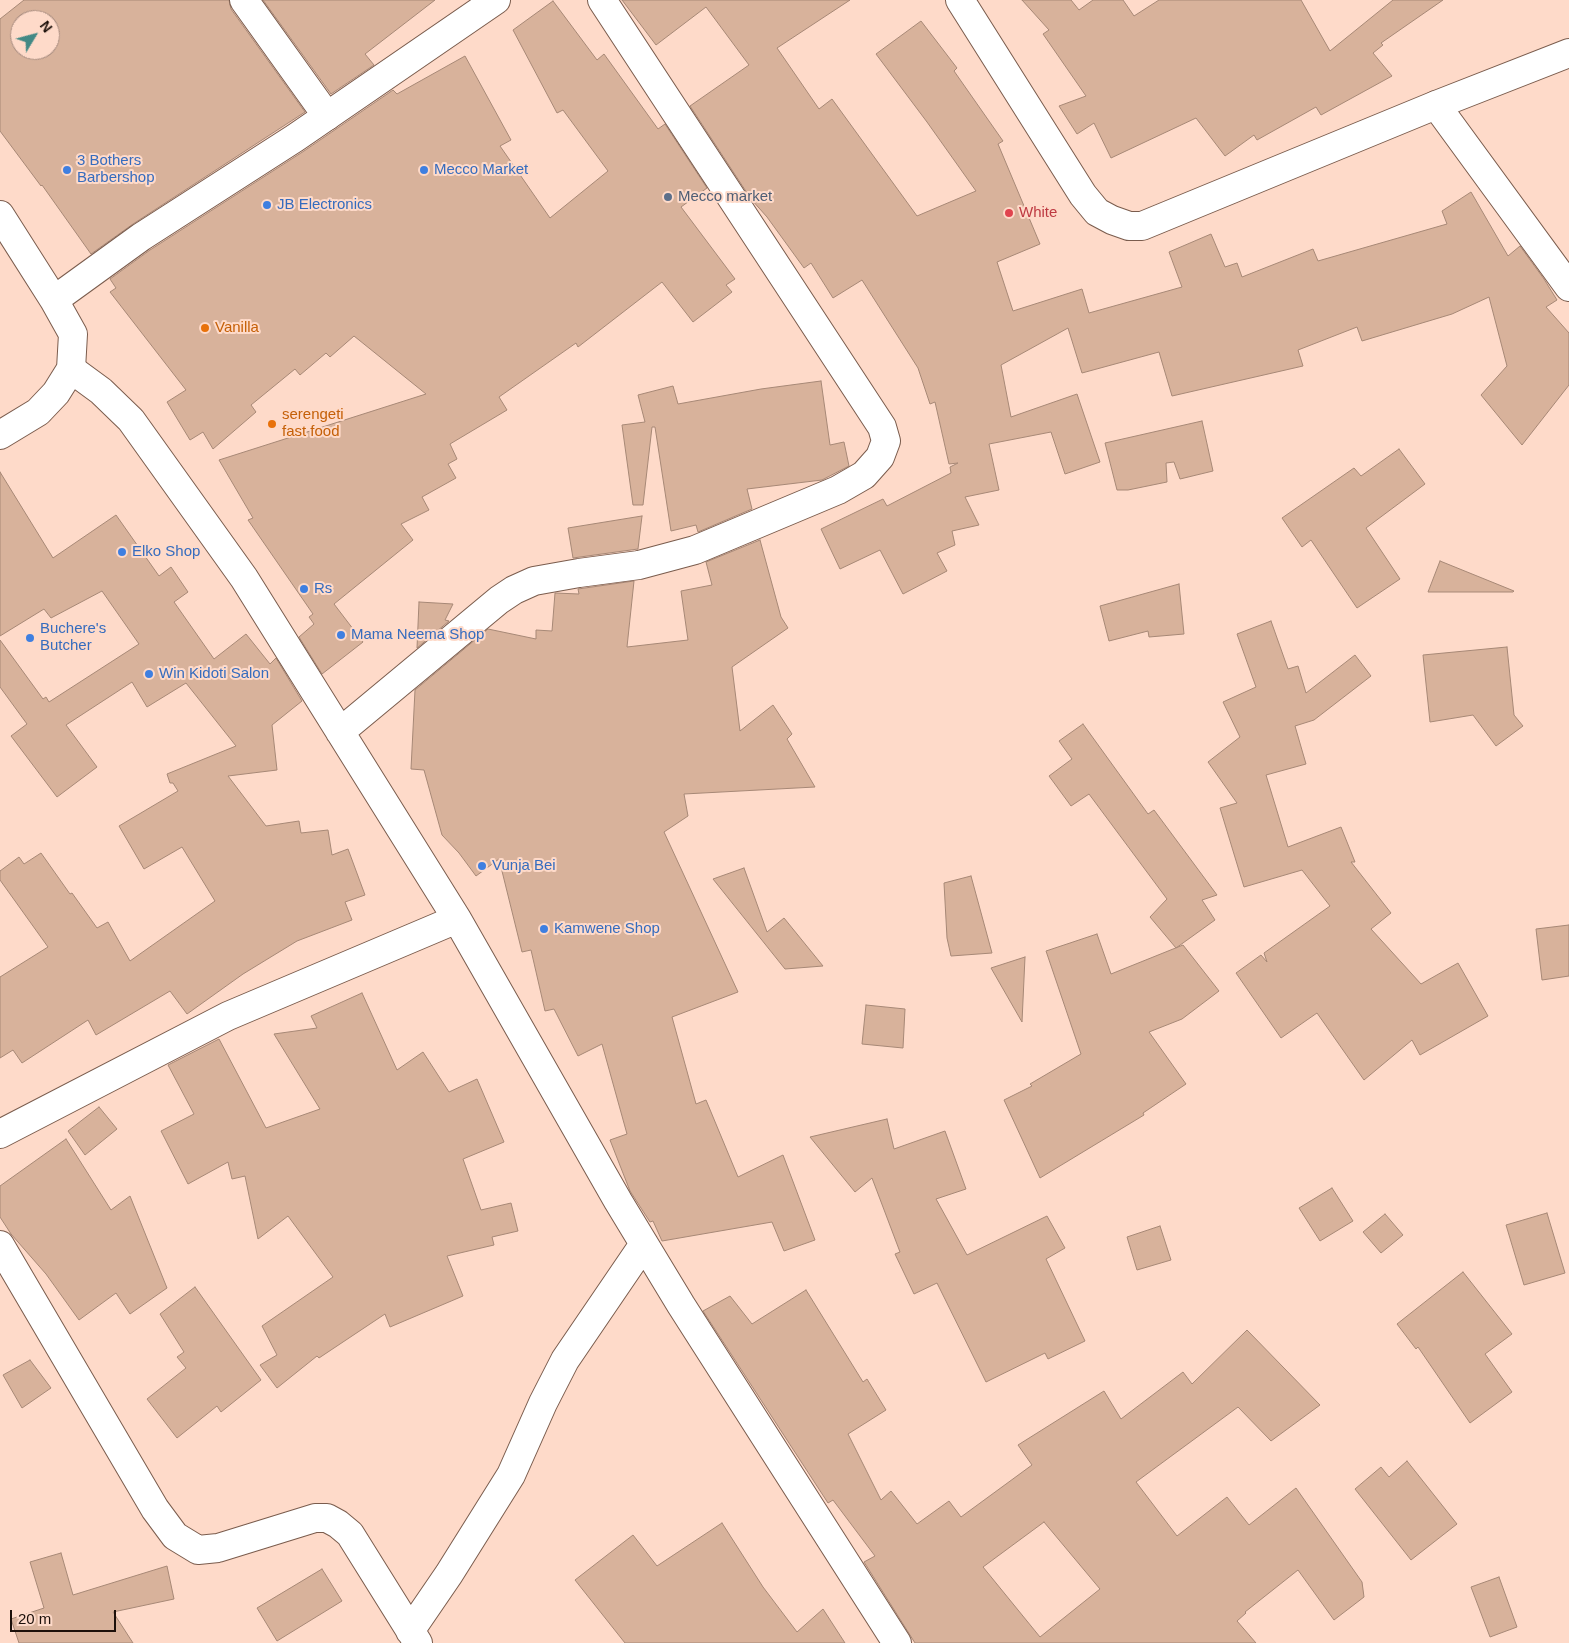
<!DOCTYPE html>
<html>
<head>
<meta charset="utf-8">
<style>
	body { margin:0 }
	#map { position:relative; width:1569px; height:1643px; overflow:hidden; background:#fedac9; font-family:Helvetica,sans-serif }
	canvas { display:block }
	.north { position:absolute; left:10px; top:10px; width:50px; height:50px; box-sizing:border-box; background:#fedac9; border:1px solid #a4897d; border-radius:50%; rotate:53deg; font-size:14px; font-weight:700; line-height:20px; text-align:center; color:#1c100a }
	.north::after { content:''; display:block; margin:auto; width:18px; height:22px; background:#428985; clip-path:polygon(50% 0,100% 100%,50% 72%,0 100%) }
	.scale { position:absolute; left:10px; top:1610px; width:106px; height:22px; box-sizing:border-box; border:2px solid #1c100a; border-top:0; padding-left:6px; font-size:15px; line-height:18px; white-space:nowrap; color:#1c100a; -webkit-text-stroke:4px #fedac9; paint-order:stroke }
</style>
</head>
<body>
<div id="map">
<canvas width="1569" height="1643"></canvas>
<div class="north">N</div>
<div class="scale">20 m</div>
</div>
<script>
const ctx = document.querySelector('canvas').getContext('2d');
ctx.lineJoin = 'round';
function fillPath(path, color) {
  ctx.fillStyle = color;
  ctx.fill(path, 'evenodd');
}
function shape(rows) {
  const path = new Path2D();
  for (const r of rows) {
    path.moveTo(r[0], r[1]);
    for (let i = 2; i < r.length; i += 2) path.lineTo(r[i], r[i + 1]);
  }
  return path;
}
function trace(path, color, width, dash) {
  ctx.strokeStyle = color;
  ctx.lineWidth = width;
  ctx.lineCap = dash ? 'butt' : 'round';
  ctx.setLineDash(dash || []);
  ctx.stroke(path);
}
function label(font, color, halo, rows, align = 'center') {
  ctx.font = font + ' Helvetica,sans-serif';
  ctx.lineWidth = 4;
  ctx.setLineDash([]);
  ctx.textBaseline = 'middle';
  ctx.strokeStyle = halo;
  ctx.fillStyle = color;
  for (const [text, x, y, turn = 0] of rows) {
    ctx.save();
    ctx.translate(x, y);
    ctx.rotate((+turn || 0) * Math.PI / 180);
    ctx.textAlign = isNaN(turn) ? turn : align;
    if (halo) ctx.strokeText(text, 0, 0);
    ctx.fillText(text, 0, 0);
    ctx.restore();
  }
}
const building = shape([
	[24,0,229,0,231,9,305,112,133,224,91,254,42,185,41,186,0,131,0,19,24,0],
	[20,20,50,20,50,50,20,50,20,20],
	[263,0,435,0,365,54,374,65,331,94,263,0],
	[622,0,850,0,777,48,819,109,832,99,917,216,976,191,927,122,876,54,921,21,957,68,954,71,1003,141,998,144,1040,244,997,262,1013,311,1082,289,1089,313,1182,287,1169,252,1211,234,1225,267,1237,263,1242,277,1313,249,1318,261,1447,224,1442,211,1471,192,1508,256,1520,246,1544,279,1557,300,1546,307,1569,333,1569,385,1522,445,1481,395,1507,366,1489,297,1452,314,1362,341,1357,327,1298,350,1303,366,1172,396,1159,352,1082,373,1068,328,1001,365,1011,417,1077,394,1100,462,1065,474,1051,432,989,444,999,490,965,497,979,525,952,531,955,545,937,553,947,571,903,594,880,550,840,569,821,529,883,499,887,506,951,473,950,467,958,463,949,464,935,402,930,404,918,368,862,280,833,298,811,263,804,268,767,217,751,199,690,106,749,65,706,7,656,45,622,0],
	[1022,0,1071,0,1079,10,1093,0,1123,0,1134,16,1159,0,1301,0,1330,51,1393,0,1443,0,1381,43,1383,45,1373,53,1392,76,1321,115,1316,107,1257,140,1254,135,1225,156,1196,118,1111,158,1094,123,1077,134,1059,106,1086,96,1043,34,1049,30,1022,0],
	[553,1,597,60,604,54,658,129,665,124,707,188,681,207,735,279,726,285,732,292,693,322,662,282,578,347,576,343,499,397,507,410,450,444,457,459,448,464,456,478,422,497,429,510,401,524,413,540,334,604,363,642,322,674,299,637,314,624,309,617,313,614,248,520,253,518,219,460,426,394,354,336,330,357,326,353,300,375,295,369,251,405,256,412,213,449,203,432,190,440,167,402,186,390,110,292,116,288,110,279,150,250,304,151,393,90,397,94,465,56,511,140,500,146,550,218,608,171,563,110,557,113,513,30,553,1],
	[821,381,830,445,844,442,849,466,822,480,747,489,752,509,698,532,696,525,671,531,655,427,652,427,643,505,633,505,622,425,645,422,638,395,673,386,678,404,761,389,821,381],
	[1202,421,1213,471,1180,479,1174,462,1166,463,1167,482,1128,490,1117,490,1105,443,1202,421],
	[1399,449,1425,484,1366,528,1400,579,1357,608,1311,540,1302,547,1282,518,1354,468,1361,476,1399,449],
	[0,472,53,558,116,515,159,576,171,567,188,592,174,602,214,659,246,634,270,664,276,658,302,701,272,725,277,770,228,776,266,826,299,821,301,833,328,830,332,855,348,849,365,895,345,902,352,920,297,941,243,974,187,1014,170,991,96,1035,88,1020,22,1063,13,1050,0,1058,0,977,48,947,0,880,0,871,19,857,24,864,41,853,70,894,72,893,97,928,108,922,130,961,215,901,182,847,144,869,119,826,178,791,173,783,170,783,167,774,236,746,186,683,147,707,132,682,66,725,97,767,57,797,11,736,27,724,0,687,0,640,43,699,46,697,49,702,139,644,102,591,51,618,44,609,0,636,0,472],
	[642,516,638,549,573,558,568,528,642,516],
	[760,540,781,617,788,628,732,667,740,731,773,705,792,734,787,739,815,787,684,794,688,816,664,832,738,992,672,1017,696,1104,706,1100,738,1177,783,1155,815,1240,784,1251,772,1222,662,1241,653,1221,650,1222,630,1191,610,1140,627,1134,602,1044,578,1056,554,1009,545,1011,531,950,522,952,499,859,476,876,459,853,442,835,424,770,411,769,415,690,488,629,536,639,536,630,552,631,555,593,579,594,578,589,634,581,627,647,688,640,681,591,712,585,706,562,760,540],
	[1440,561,1514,591,1513,592,1428,592,1440,561],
	[1179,584,1184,634,1149,637,1148,631,1109,641,1100,606,1179,584],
	[419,602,453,604,445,620,449,621,417,648,419,602],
	[1271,621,1288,669,1298,666,1306,693,1355,655,1371,676,1314,720,1295,726,1306,764,1266,775,1288,847,1341,827,1355,862,1351,862,1391,913,1371,929,1421,984,1458,963,1488,1016,1420,1055,1412,1040,1364,1080,1317,1013,1281,1038,1236,973,1261,955,1267,962,1264,953,1330,906,1302,870,1244,887,1220,808,1237,803,1208,762,1240,737,1223,702,1256,687,1237,634,1271,621],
	[1507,647,1514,715,1523,726,1496,746,1473,715,1430,722,1423,655,1507,647],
	[1083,724,1148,814,1154,810,1217,895,1202,900,1215,920,1176,948,1150,917,1167,899,1089,794,1071,806,1049,776,1072,759,1059,741,1083,724],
	[744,868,767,932,784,918,823,966,785,969,713,879,744,868],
	[971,876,992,953,951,956,947,938,944,883,971,876],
	[1569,925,1569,976,1542,980,1536,929,1569,925],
	[1097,934,1111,974,1183,945,1219,991,1182,1019,1149,1032,1186,1084,1143,1113,1144,1115,1040,1178,1004,1100,1032,1086,1030,1084,1081,1054,1046,951,1097,934],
	[1025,957,1022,1022,991,968,1025,957],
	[362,993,397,1070,423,1052,449,1092,477,1079,504,1142,463,1159,481,1210,511,1203,518,1231,492,1237,494,1245,447,1256,463,1296,390,1327,385,1314,319,1358,317,1356,277,1388,260,1365,277,1355,262,1326,333,1277,288,1216,258,1239,245,1176,232,1179,228,1162,188,1184,161,1131,194,1114,168,1065,219,1039,266,1128,320,1109,274,1034,317,1028,311,1016,362,993],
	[866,1005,905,1009,903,1048,862,1044,866,1005],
	[99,1107,117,1129,85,1155,68,1131,99,1107],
	[887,1119,894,1149,945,1131,966,1189,936,1199,967,1255,1047,1216,1065,1248,1046,1259,1085,1341,1048,1359,1045,1353,986,1382,937,1283,914,1294,895,1254,900,1252,872,1178,855,1192,810,1137,887,1119],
	[66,1139,111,1210,130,1196,167,1288,130,1314,116,1293,79,1320,46,1274,11,1234,0,1217,0,1186,66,1139],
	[1332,1188,1353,1221,1320,1241,1299,1208,1332,1188],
	[1547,1213,1565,1273,1524,1285,1506,1225,1547,1213],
	[1385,1214,1403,1235,1381,1253,1363,1232,1385,1214],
	[1160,1226,1171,1260,1137,1270,1127,1237,1160,1226],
	[1463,1272,1512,1334,1485,1354,1512,1392,1470,1423,1418,1347,1416,1349,1397,1324,1463,1272],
	[195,1287,261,1380,221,1412,217,1406,177,1438,147,1399,186,1368,177,1357,184,1352,160,1314,195,1287],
	[806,1290,863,1382,867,1379,886,1410,848,1434,881,1500,891,1491,917,1524,949,1501,961,1517,1032,1465,1018,1445,1104,1391,1121,1419,1183,1372,1192,1384,1247,1330,1320,1405,1271,1441,1238,1407,1136,1482,1177,1536,1227,1497,1249,1525,1296,1488,1362,1582,1364,1597,1334,1620,1298,1570,1245,1612,1246,1613,1237,1621,1256,1643,915,1643,864,1562,875,1556,833,1500,828,1503,703,1311,730,1296,752,1324,806,1290],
	[1044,1522,1100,1589,1040,1637,983,1567,1044,1522],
	[30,1360,51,1388,22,1408,3,1375,30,1360],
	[1407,1461,1457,1524,1411,1560,1355,1489,1381,1467,1389,1477,1407,1461],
	[722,1523,763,1587,797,1632,823,1609,845,1643,625,1643,575,1580,633,1535,657,1566,722,1523],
	[61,1553,73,1595,167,1566,174,1599,113,1612,133,1643,19,1643,11,1619,44,1608,30,1562,61,1553],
	[322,1569,342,1601,277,1641,257,1608,322,1569],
	[1499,1577,1517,1627,1490,1637,1471,1587,1499,1577]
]);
const minor = shape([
	[244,0,327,116],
	[1436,105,1569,287],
	[71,369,101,391,131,420,244,578,457,919,618,1201,681,1305,897,1643],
	[340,732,499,600,514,590,534,581,579,573,639,565,695,550,838,490,864,475,880,457,886,441,882,427,602,0],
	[0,1134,228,1016,457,919],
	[0,1245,155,1509,175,1536,198,1550,218,1548,315,1518,327,1518,338,1524,350,1534,418,1643],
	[410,1631,449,1574,511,1475,543,1403,565,1360,644,1244]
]);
const tertiary = shape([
	[960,0,1083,195,1097,212,1112,220,1129,226,1142,226,1436,105,1569,53],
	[0,215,54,300,73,334,71,369,56,393,38,412,0,435],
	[54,300,141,237,295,138,496,0]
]);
const markers = [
	[67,170,5,"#3f7fe0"],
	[424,170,5,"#3f7fe0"],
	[668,197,5,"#5c6f8a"],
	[267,205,5,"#3f7fe0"],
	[1009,213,5,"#e0444e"],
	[205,328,5,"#e8710a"],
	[272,424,5,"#e8710a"],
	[122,552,5,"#3f7fe0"],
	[304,589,5,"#3f7fe0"],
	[341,635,5,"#3f7fe0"],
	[30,638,5,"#3f7fe0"],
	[149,674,5,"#3f7fe0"],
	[482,866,5,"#3f7fe0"],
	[544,929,5,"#3f7fe0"]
];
const shopNames = [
	["3 Bothers",77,161],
	["Barbershop",77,178],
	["Mecco Market",434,170],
	["JB Electronics",277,205],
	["Elko Shop",132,552],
	["Rs",314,589],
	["Buchere's",40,629],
	["Butcher",40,646],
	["Mama Neema Shop",351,635],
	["Win Kidoti Salon",159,674],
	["Vunja Bei",492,866],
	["Kamwene Shop",554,929]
];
const serviceNames = [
	["Mecco market",678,197]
];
const healthNames = [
	["White",1019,213]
];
const foodNames = [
	["Vanilla",215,328],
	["serengeti",282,415],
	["fast food",282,432]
];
fillPath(building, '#d8b29b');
trace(building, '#a78876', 1);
trace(minor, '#7a5c4d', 30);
trace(tertiary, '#7a5c4d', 30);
trace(minor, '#fff', 28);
trace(tertiary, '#fff', 28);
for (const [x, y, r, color] of markers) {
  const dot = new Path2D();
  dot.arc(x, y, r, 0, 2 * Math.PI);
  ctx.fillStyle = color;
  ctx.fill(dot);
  trace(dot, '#fedac9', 2);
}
label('15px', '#366cbe', '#fedac9', shopNames, 'left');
label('15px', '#4e5e75', '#fedac9', serviceNames, 'left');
label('15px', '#be3a42', '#fedac9', healthNames, 'left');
label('15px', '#c56008', '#fedac9', foodNames, 'left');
</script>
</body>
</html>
